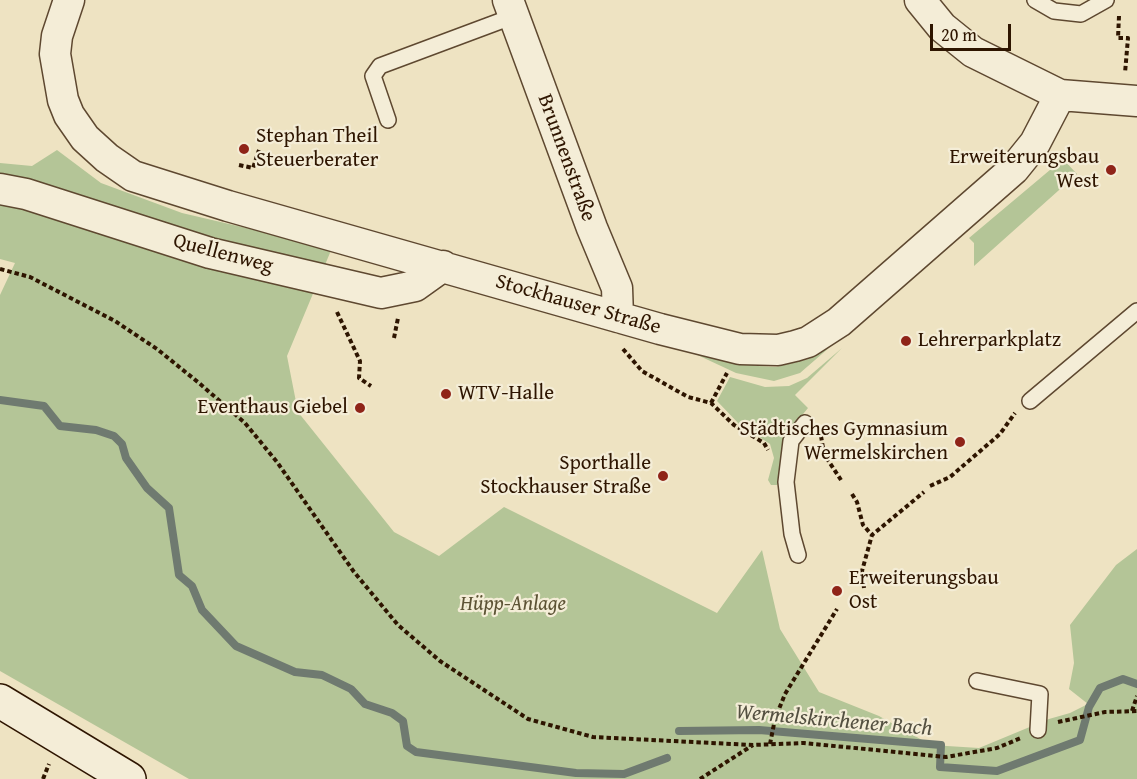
<!DOCTYPE html>
<html>
<head>
<meta charset="utf-8">
<style>
	body { margin:0 }
	#map { position:relative; width:1137px; height:779px; overflow:hidden; background:#eee3c2; font-family:"Gentium Book Plus",serif }
	canvas { display:block }
	.scale { position:absolute; left:930px; top:24px; width:81px; height:27px; box-sizing:border-box; border:3px solid #2e1500; border-top:0; padding-left:8px; font-size:18px; line-height:21px; white-space:nowrap; color:#2e1500; -webkit-text-stroke:4px #f4edd7; paint-order:stroke }
</style>
</head>
<body>
<div id="map">
<canvas width="1137" height="779"></canvas>
<div class="scale">20 m</div>
</div>
<script>
const ctx = document.querySelector('canvas').getContext('2d');
ctx.lineJoin = 'round';
function fillPath(path, color) {
  ctx.fillStyle = color;
  ctx.fill(path, 'evenodd');
}
function shape(rows) {
  const path = new Path2D();
  for (const r of rows) {
    path.moveTo(r[0], r[1]);
    for (let i = 2; i < r.length; i += 2) path.lineTo(r[i], r[i + 1]);
  }
  return path;
}
function trace(path, color, width, dash) {
  ctx.strokeStyle = color;
  ctx.lineWidth = width;
  ctx.lineCap = dash ? 'butt' : 'round';
  ctx.setLineDash(dash || []);
  ctx.stroke(path);
}
function label(font, color, halo, rows, align = 'center') {
  ctx.font = font + ' "Gentium Book Plus",serif';
  ctx.lineWidth = 4.5;
  ctx.setLineDash([]);
  ctx.textBaseline = 'middle';
  ctx.strokeStyle = halo;
  ctx.fillStyle = color;
  for (const [text, x, y, turn = 0] of rows) {
    ctx.save();
    ctx.translate(x, y);
    ctx.rotate((+turn || 0) * Math.PI / 180);
    ctx.textAlign = isNaN(turn) ? turn : align;
    if (halo) ctx.strokeText(text, 0, 0);
    ctx.fillText(text, 0, 0);
    ctx.restore();
  }
}
const green = shape([
	[57,150,101,183,182,213,332,248,287,356,298,412,394,532,439,556,504,507,717,613,762,550,780,629,819,692,879,716,931,745,979,748,1049,719,1070,713,1088,704,1069,689,1074,663,1070,625,1116,565,1137,549,1137,779,189,779,0,671,0,295,15,263,0,259,0,163,32,166],
	[1063,159,1077,174,974,266,974,243,969,238],
	[830,347,800,373,774,381,736,373,691,352,758,366,776,367,809,359],
	[842,348,795,395,808,408,785,436,779,482,777,485,771,485,768,480,774,458,770,444,739,424,717,401,730,377,765,387,789,386,807,378]
]);
const stream = shape([
	[0,400,44,406,60,426,96,430,114,436,122,444,126,458,147,488,169,508,179,575,192,586,202,610,236,646,295,672,322,675,351,689,365,704,392,713,403,721,407,746,416,752,576,773,624,774,667,758],
	[679,731,759,730,941,745,940,767,997,771,1080,740,1089,707,1100,688,1123,679,1137,684]
]);
const path = shape([
	[1119,16,1118,38,1128,38,1125,73],
	[239,165,253,168,259,150],
	[0,269,30,277,115,321,157,349,199,383,245,423,277,462,354,572,398,625,440,661,528,719,593,737,753,745,804,743,946,757,997,748,1021,738],
	[337,312,360,361,359,378,371,386],
	[394,338,398,318],
	[623,349,642,371,688,397,711,403,734,425,764,443,768,450],
	[711,403,727,373],
	[821,436,824,454,841,480],
	[930,486,950,477,1000,434,1015,413],
	[852,494,857,502,863,525,872,535],
	[864,588,862,571,872,535,924,492],
	[1132,711,1137,696],
	[1058,722,1105,712,1137,711],
	[770,744,775,719,785,694,837,609],
	[43,779,49,764],
	[700,779,753,745]
]);
const lane = shape([
	[1035,0,1054,11,1081,14,1106,0],
	[388,120,373,76,380,66,514,16],
	[1030,401,1137,311],
	[798,555,792,534,786,482,791,441,805,423],
	[977,681,1040,694,1038,730]
]);
const street = shape([
	[69,0,57,36,55,54,63,100,69,115,85,138,107,158,133,176,228,206,660,329,740,349,778,350,795,346,808,342,839,322,1014,169,1035,143,1060,95],
	[508,0,592,228,617,288,618,317],
	[920,0,942,27,973,52,1060,95,1137,101],
	[0,189,26,194,210,253,381,293,415,286,443,266]
]);
const secondary = shape([
	[0,701,129,779]
]);
const markers = [
	[244,149,6,"#8f2418"],
	[1111,170,6,"#8f2418"],
	[906,341,6,"#8f2418"],
	[446,394,6,"#8f2418"],
	[360,408,6,"#8f2418"],
	[960,442,6,"#8f2418"],
	[663,476,6,"#8f2418"],
	[837,591,6,"#8f2418"]
];
const poiNames = [
	["Stephan Theil",256,137],
	["Steuerberater",256,161],
	["Erweiterungsbau",1099,158,"right"],
	["West",1099,182,"right"],
	["Lehrerparkplatz",918,341],
	["WTV-Halle",458,394],
	["Eventhaus Giebel",348,408,"right"],
	["Städtisches Gymnasium",948,430,"right"],
	["Wermelskirchen",948,454,"right"],
	["Sporthalle",651,464,"right"],
	["Stockhauser Straße",651,488,"right"],
	["Erweiterungsbau",849,579],
	["Ost",849,603]
];
const streetNames = [
	["Brunnenstraße",566,158,70],
	["Quellenweg",223,254,15],
	["Stockhauser Straße",578,305,16]
];
const parkNames = [
	["Hüpp-Anlage",513,605]
];
const waterNames = [
	["Wermelskirchener Bach",834,721,5]
];
fillPath(green, '#b4c597');
trace(stream, '#6f7a70', 8);
trace(lane, '#5e4830', 18);
trace(street, '#5e4830', 33);
trace(secondary, '#2e1500', 36);
trace(path, '#2e1500', 4, [4.5, 3]);
trace(lane, '#f4edd7', 15);
trace(street, '#f4edd7', 30);
trace(secondary, '#f4edd7', 33);
for (const [x, y, r, color] of markers) {
  const dot = new Path2D();
  dot.arc(x, y, r, 0, 2 * Math.PI);
  ctx.fillStyle = color;
  ctx.fill(dot);
  trace(dot, '#f4edd7', 2);
}
label('21px', '#2e1500', '#f4edd7', poiNames, 'left');
label('21px', '#2e1500', '#f4edd7', streetNames);
label('italic 21px', '#5d5335', '#f4edd7', parkNames);
label('italic 22px', '#545041', '#f4edd7', waterNames);
</script>
</body>
</html>
